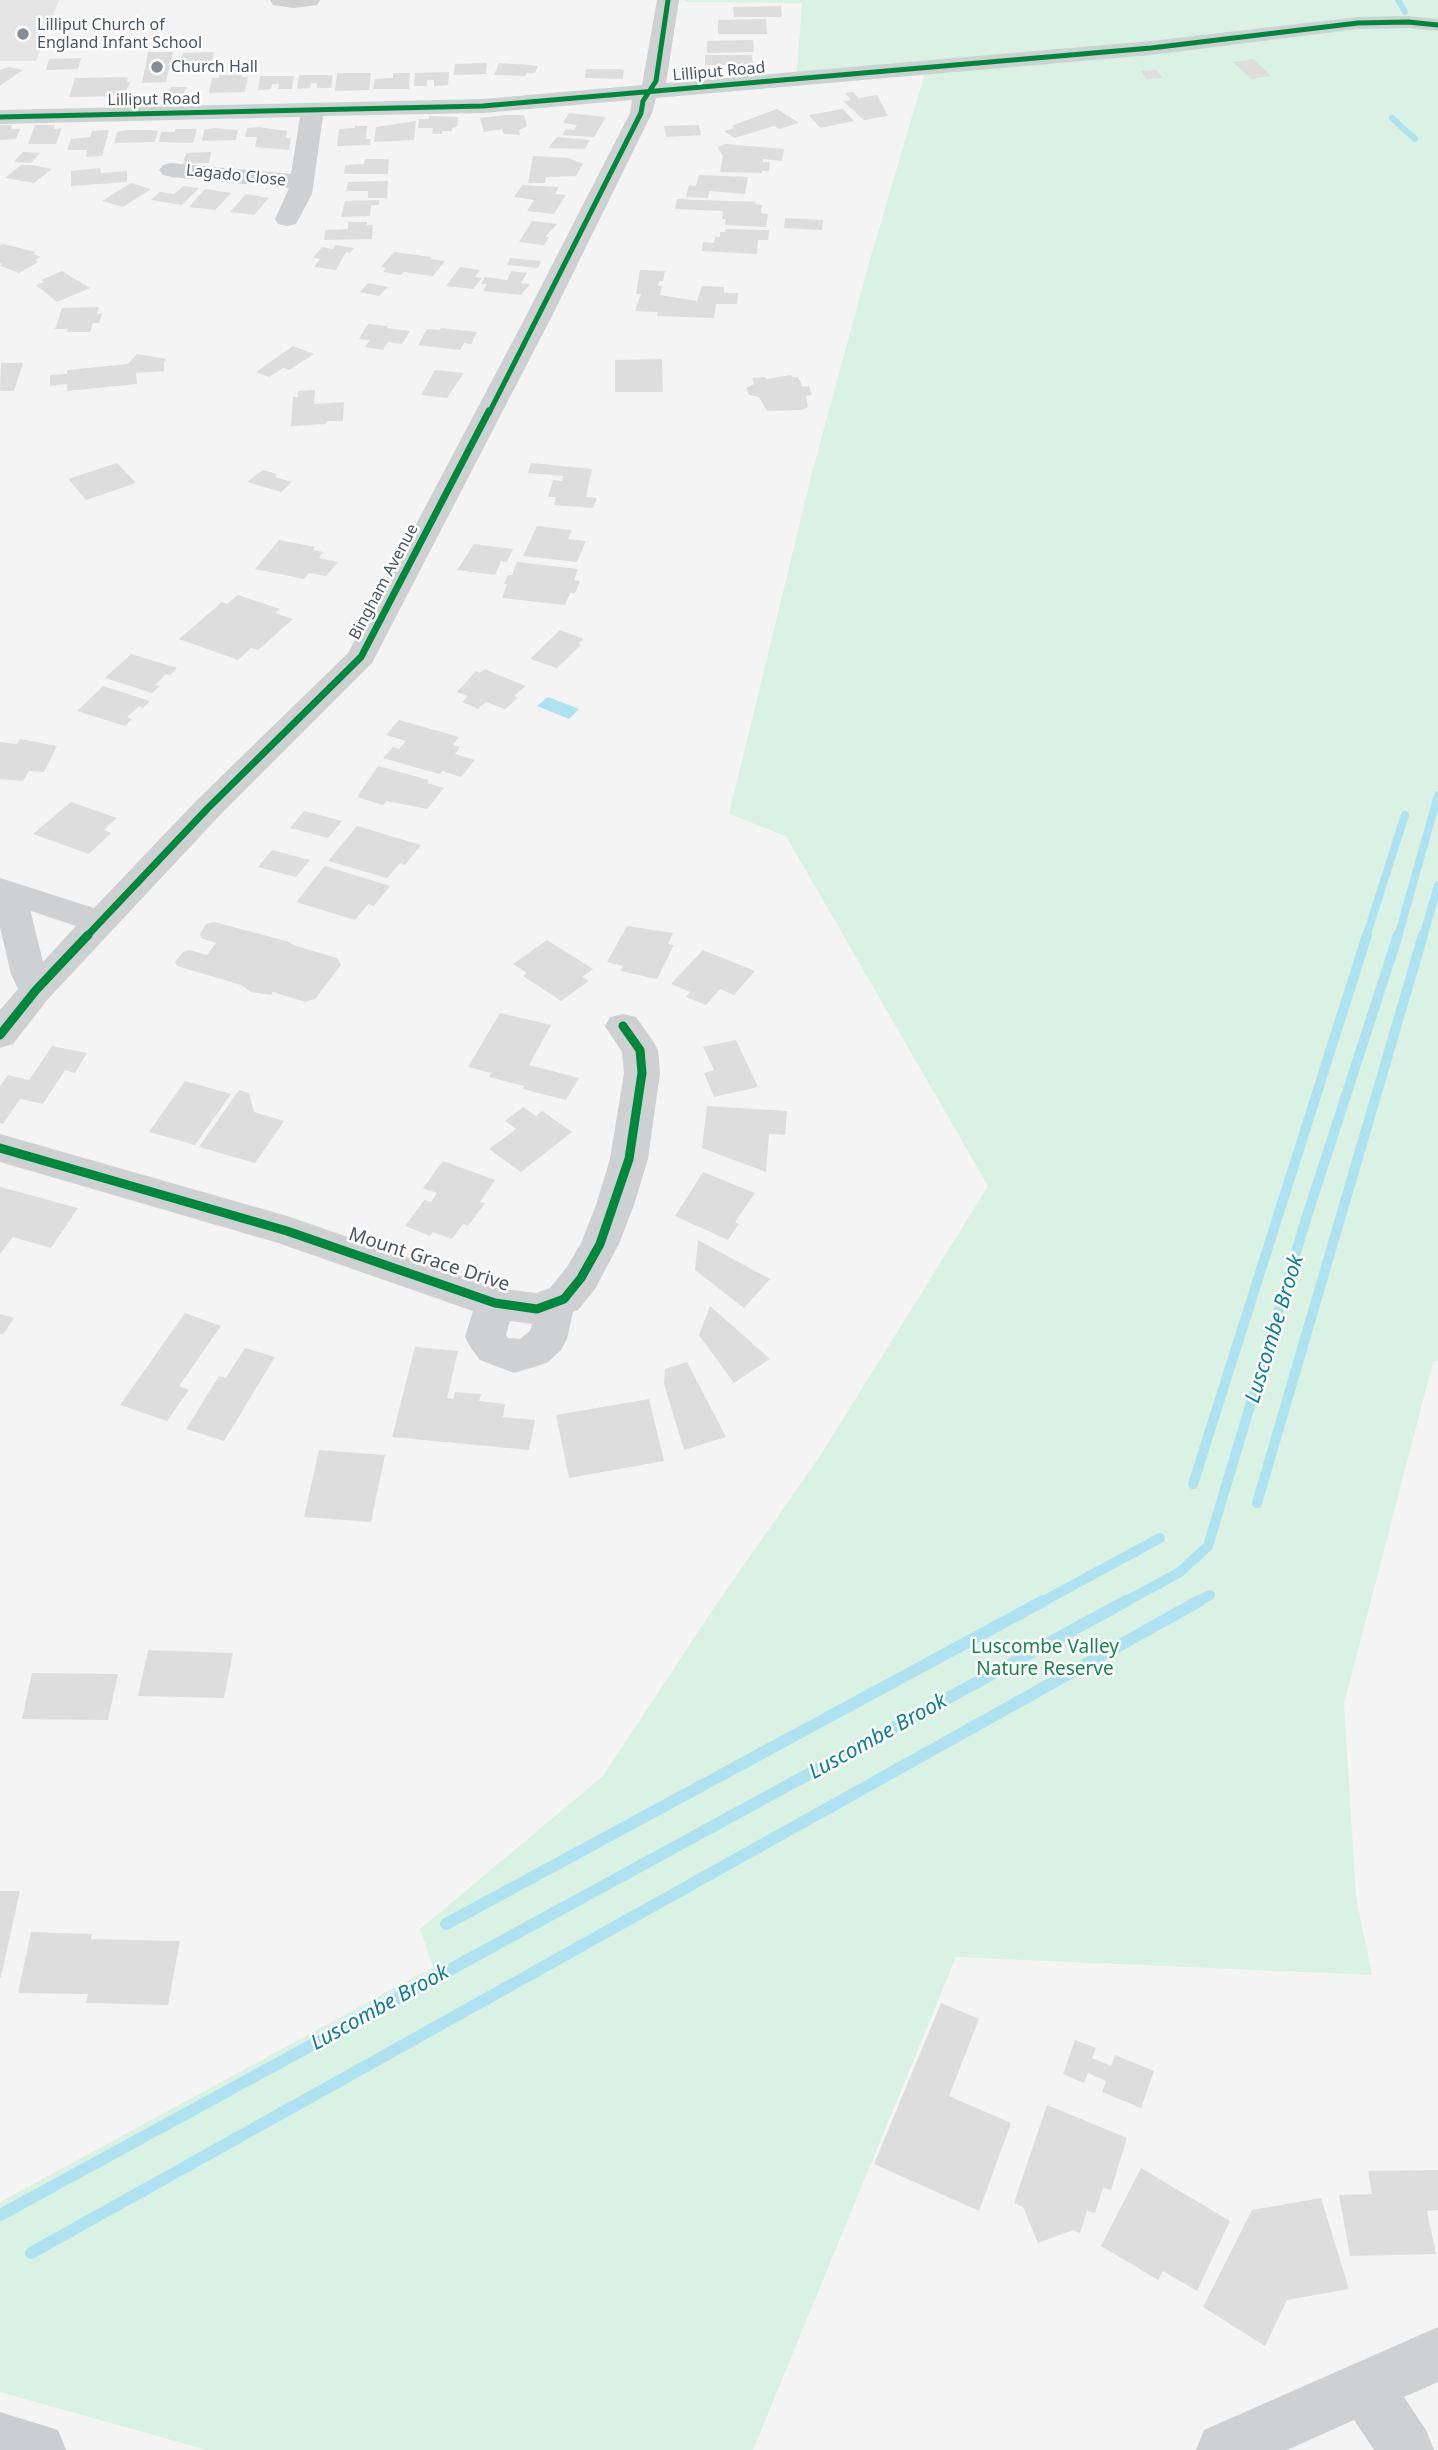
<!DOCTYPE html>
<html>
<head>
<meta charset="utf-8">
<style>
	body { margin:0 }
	canvas { display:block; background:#f4f4f4 }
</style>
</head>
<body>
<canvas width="1438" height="2450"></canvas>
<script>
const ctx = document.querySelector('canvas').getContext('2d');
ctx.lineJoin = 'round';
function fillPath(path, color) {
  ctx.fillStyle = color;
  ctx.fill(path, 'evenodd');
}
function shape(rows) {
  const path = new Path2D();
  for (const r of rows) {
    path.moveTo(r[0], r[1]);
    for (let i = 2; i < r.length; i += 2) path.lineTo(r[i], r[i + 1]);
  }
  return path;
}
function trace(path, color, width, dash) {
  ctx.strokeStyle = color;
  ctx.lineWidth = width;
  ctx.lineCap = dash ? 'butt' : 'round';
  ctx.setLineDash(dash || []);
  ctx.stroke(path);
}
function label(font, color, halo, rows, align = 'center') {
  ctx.font = font + ' "Noto Sans",sans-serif';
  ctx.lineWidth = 5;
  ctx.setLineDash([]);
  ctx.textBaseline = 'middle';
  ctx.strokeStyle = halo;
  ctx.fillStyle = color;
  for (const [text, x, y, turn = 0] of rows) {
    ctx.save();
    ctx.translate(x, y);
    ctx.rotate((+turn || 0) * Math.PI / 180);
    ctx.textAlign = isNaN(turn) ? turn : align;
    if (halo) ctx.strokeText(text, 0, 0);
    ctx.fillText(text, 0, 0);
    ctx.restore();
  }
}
const education = shape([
	[0,0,59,0,36,61,0,61]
]);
const green = shape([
	[685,0,1438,0,1438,1361,1433,1362,1344,1704,1356,1897,1372,1975,956,1957,753,2450,207,2450,0,2392,0,2202,433,1967,420,1929,603,1776,711,1612,820,1456,988,1186,786,836,729,814,813,469,869,263,924,76,914,62,797,72,802,3,685,2]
]);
const water = shape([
	[548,697,579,709,569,719,537,706]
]);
const streamFar3 = shape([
	[1398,0,1405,12],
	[1392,118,1415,139]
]);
const streamFar2 = shape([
	[1366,937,1405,815],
	[1398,937,1438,795],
	[1423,937,1438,885]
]);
const streamFar1 = shape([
	[1193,1484,1367,935],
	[1257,1503,1423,935],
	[1040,1603,1160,1538],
	[1123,1603,1180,1572,1208,1546,1306,1219,1398,935],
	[1195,1603,1210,1595]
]);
const stream = shape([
	[446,1924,1043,1601],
	[0,2215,1126,1601],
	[31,2253,1199,1601]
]);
const building = shape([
	[781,6,782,17,734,17,733,7],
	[766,19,767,34,718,34,718,20],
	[753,40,754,52,707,53,707,41],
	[148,52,173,52,166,82,142,83],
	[214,52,210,71,179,72,183,53],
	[705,55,752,55,753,65,705,65],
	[81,58,78,69,46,70,49,59],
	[1253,59,1271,76,1251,79,1233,62],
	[487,63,486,74,454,75,455,64],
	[499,63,530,65,538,66,535,73,527,73,525,76,494,75],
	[9,67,23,70,0,86,0,70],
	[586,69,620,69,624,70,623,79,585,78],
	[1157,70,1162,78,1146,79,1141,71],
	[449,72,448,85,434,86,434,80,427,80,427,86,414,86,415,73],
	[337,73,371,73,369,90,335,91],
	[393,73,410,73,409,89,373,89,375,79,393,78],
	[219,75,242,75,242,77,248,77,245,92,209,93,212,78,219,78],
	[299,75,333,75,331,88,317,88,317,83,311,83,310,88,297,89],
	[260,76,294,76,292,89,278,89,279,84,272,84,271,89,258,90],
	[128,77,127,82,131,82,123,96,69,97,75,78],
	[170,87,187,87,180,100,167,100],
	[853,92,859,98,877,95,888,116,864,120,843,101,851,100,845,93],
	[777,109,799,123,779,129,774,126,735,138,724,131,735,128,731,126],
	[843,109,854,121,820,128,809,115],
	[569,113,606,117,594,137,562,135,566,129,574,130,577,125,563,123],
	[506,115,524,115,527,126,519,130,520,135,504,134,502,129,484,132,480,118],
	[429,116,458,117,457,127,452,128,452,131,442,131,442,134,432,134,433,128,418,128,419,119,429,119],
	[416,121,414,140,374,142,376,127],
	[0,125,12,125,11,129,20,129,16,139,0,140],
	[35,125,55,125,54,129,62,128,56,144,28,144],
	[699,125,701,135,666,137,664,126],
	[355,126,367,126,366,139,371,139,370,145,337,146,339,129,355,128],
	[259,127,287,131,286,138,291,138,289,150,255,147,257,137,245,137,247,128],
	[214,128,238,130,236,140,202,141,204,130],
	[175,129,197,129,193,143,159,142,161,132,175,132],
	[109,130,102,156,86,157,87,150,67,150,71,139,90,137,92,131],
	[127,130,148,130,158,131,155,142,114,143,117,132],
	[557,137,590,140,585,149,548,148],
	[726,144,784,149,782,161,763,159,763,162,770,162,769,171,762,171,761,173,720,172,723,156,717,147],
	[23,152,40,153,31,163,14,162],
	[211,152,209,163,183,164,186,153],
	[533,156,569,158,583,164,576,176,546,177,545,183,528,183],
	[365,159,389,159,388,174,344,174,345,165,364,164],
	[21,165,33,165,52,169,34,183,5,178],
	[100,168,101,173,127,171,127,182,71,186,71,171],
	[699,175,748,177,745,194,709,191,708,198,686,197,689,185,696,186],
	[388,181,387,198,368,198,368,191,346,191,348,182],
	[131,183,151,189,123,207,102,201],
	[522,185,559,187,555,194,566,195,554,214,527,211,534,200,514,197],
	[183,186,199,188,182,205,151,200,160,192,174,194],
	[205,189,231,193,215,210,189,207],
	[246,194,269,198,254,215,230,212],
	[677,199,756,202,755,204,762,205,761,213,768,214,766,227,725,225,726,219,722,219,723,211,675,209],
	[379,200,379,205,371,205,370,216,341,217,345,201],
	[785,218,823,220,822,230,784,228],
	[532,221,557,224,545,237,549,237,544,245,519,242],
	[348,222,367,222,367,225,373,225,372,239,324,240,325,230,348,229],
	[726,229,769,230,768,240,758,240,757,254,702,251,703,242,714,243,715,237,720,237,720,232,725,232],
	[3,244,36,252,33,254,41,257,35,260,38,262,19,273,0,266,2,264,0,263,0,245],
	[335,245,354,248,350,253,346,252,336,270,314,267,320,259,313,258,322,247,333,249],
	[394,252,432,257,430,259,445,261,433,276,404,272,401,275,383,272,386,268,381,267],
	[510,258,541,261,538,268,507,265],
	[460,267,480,270,475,277,482,278,473,289,446,286],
	[640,270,665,271,663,281,659,281,658,286,662,286,660,295,697,301,702,286,724,287,724,293,738,293,737,304,716,304,714,318,657,316,658,312,635,311,641,294,636,294],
	[62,271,90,288,57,302,36,285,44,282,41,280],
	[511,271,527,273,521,283,530,284,521,295,483,291,487,284,481,284,485,277,507,280],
	[368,283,388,287,379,296,360,292],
	[99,307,97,314,102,313,99,323,93,323,90,332,67,332,68,329,55,329,62,308],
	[368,324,388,326,387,328,410,331,402,344,388,342,383,350,365,347,370,340,359,339],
	[441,328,477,332,471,344,464,343,460,350,418,345,427,329,440,330],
	[293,346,314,354,289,370,283,368,269,377,256,372],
	[137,354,167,359,164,362,164,371,136,373,137,384,67,391,67,384,50,386,50,375,67,374,67,370,128,364],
	[662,359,663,392,615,392,615,360],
	[1,363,23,363,14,391,0,391],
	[435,370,464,373,447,398,421,395],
	[791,375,792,377,798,377,803,387,809,386,812,395,806,396,808,407,802,410,767,411,759,397,749,395,746,388,754,384,752,378,765,377,766,379],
	[315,390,314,404,344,402,343,421,327,421,326,424,291,426,293,397,298,397,298,391],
	[117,463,136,483,86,500,68,479],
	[531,463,592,469,586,497,597,498,593,508,554,505,556,497,548,497,553,480,562,481,563,476,528,473],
	[263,470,277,474,275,477,292,482,281,492,247,482],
	[537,526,572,530,568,539,586,541,577,562,523,556],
	[279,540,315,547,313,550,323,552,319,558,338,562,326,576,309,573,304,579,255,569],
	[474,544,513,549,507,562,501,561,495,575,457,570],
	[517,562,578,569,574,580,580,581,575,593,570,593,565,605,502,598,507,584,504,584,508,575,512,575],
	[238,595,280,609,275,613,293,619,258,650,251,648,238,660,179,639,222,602,227,604],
	[560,630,584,639,578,643,581,645,557,668,530,659],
	[131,654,177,668,170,675,166,674,155,685,160,686,152,693,105,678],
	[484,669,526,686,514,696,518,698,505,709,486,702,478,709,462,702,468,696,457,692,476,671,480,673],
	[103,686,150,701,143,708,139,706,127,717,132,719,125,726,77,711],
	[399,720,459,737,453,745,460,747,455,754,475,760,461,777,442,771,439,774,383,758,393,747,399,749,406,741,386,735],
	[20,739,57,746,44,772,29,771,23,781,0,779,0,742,17,744],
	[378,766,429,780,427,783,444,788,427,809,386,801,383,805,357,797],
	[71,802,117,818,104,830,111,833,89,854,33,834],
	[304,811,342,821,328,838,290,828],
	[357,826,421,845,405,865,400,863,387,878,328,861],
	[272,850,310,860,296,877,258,867],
	[325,866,390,886,374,906,368,904,355,920,296,902],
	[214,922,290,942,293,945,337,958,341,965,315,999,305,1002,273,992,271,995,251,992,241,985,177,966,175,962,183,952,190,950,207,955,216,943,201,938,200,934,206,924],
	[627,926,673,933,668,944,674,945,657,979,620,971,623,966,607,962],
	[547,940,593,969,582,977,589,981,561,1001,523,976,527,973,513,964],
	[703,950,755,971,734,995,720,989,706,1005,686,997,690,992,671,984],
	[500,1013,551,1025,529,1065,579,1078,566,1100,523,1089,524,1086,489,1077,491,1073,468,1067],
	[736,1040,758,1087,714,1097,704,1073,714,1070,703,1047],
	[52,1046,87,1053,75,1073,65,1070,43,1104,20,1099,3,1124,0,1123,0,1086,8,1075,29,1080],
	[185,1081,231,1094,195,1145,149,1132],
	[239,1090,249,1093,254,1112,284,1121,255,1163,199,1147],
	[707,1106,787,1111,785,1135,769,1134,766,1172,702,1148],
	[523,1107,536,1116,542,1111,572,1132,521,1172,489,1149,516,1129,505,1121],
	[443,1161,495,1180,480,1202,485,1203,468,1226,463,1224,452,1239,433,1232,430,1236,405,1226,424,1200,431,1202,437,1193,423,1188],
	[703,1172,755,1193,735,1222,739,1224,728,1240,675,1216],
	[0,1187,78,1208,51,1248,13,1237,0,1254],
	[698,1240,770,1279,744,1308,695,1270],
	[710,1306,770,1359,734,1383,699,1335],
	[185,1313,221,1326,179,1386,189,1390,167,1421,120,1405],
	[0,1314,14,1318,3,1334,0,1334],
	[415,1347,458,1351,447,1398,453,1399,455,1392,481,1394,479,1401,505,1404,503,1417,535,1420,529,1450,392,1437],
	[245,1348,275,1357,224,1441,186,1429,219,1376,226,1378],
	[687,1362,726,1437,684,1450,664,1384,665,1369],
	[649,1399,664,1461,569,1478,556,1415],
	[319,1450,385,1455,371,1522,304,1517],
	[148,1650,233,1653,224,1698,138,1696],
	[32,1673,118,1674,108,1720,22,1719],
	[0,1891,20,1891,1,1977,0,1977],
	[31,1932,92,1934,91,1939,180,1941,168,2005,86,2003,88,1994,18,1993],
	[941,2003,979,2019,949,2096,1011,2123,979,2211,874,2164],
	[1075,2040,1096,2048,1092,2058,1111,2066,1115,2055,1154,2071,1141,2108,1102,2092,1106,2081,1088,2073,1084,2083,1063,2074],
	[1047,2105,1127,2138,1111,2190,1103,2188,1095,2213,1087,2211,1080,2233,1073,2230,1038,2243,1023,2207,1014,2203],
	[1141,2168,1230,2221,1197,2291,1163,2271,1158,2280,1101,2246],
	[1438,2170,1438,2210,1427,2211,1436,2254,1350,2256,1339,2195,1372,2194,1368,2171],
	[1321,2198,1349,2289,1287,2300,1265,2346,1203,2307,1252,2210]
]);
const minor = shape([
	[270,0,320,0,317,5,294,8,273,5,270,0],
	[657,0,679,0,666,83,1151,41,1358,17,1408,16,1438,19,1438,31,1408,28,1358,29,1151,55,656,98,652,113,551,318,372,663,220,815,48,999,13,1044,0,1048,0,1010,18,989,11,974,0,927,0,878,94,908,196,801,348,653,525,318,630,113,632,100,483,113,323,116,312,194,296,224,287,226,278,224,275,219,289,188,171,177,163,175,159,170,163,165,171,163,291,174,300,117,0,124,0,110,483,99,642,85,657,0],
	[31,911,76,926,43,962,31,913,31,911],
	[623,1014,636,1017,653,1041,658,1050,660,1073,648,1159,634,1205,619,1244,595,1289,578,1310,573,1312,567,1339,561,1350,547,1363,514,1373,480,1360,471,1348,465,1337,473,1311,278,1243,0,1162,0,1134,287,1216,496,1288,536,1293,550,1288,567,1267,581,1243,596,1205,610,1159,624,1073,622,1052,605,1026,610,1017,623,1014],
	[510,1321,532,1324,530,1331,520,1339,508,1338,506,1335,510,1321],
	[1438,2327,1438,2382,1404,2397,1426,2430,1434,2450,1374,2450,1354,2420,1287,2450,1196,2450,1204,2430,1438,2327]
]);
const major = shape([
	[0,2412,58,2430,66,2450,0,2450,0,2412]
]);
const cyclewayFar2 = shape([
	[0,117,483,106,1151,48,1358,23,1408,22,1438,25],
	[489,413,641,113,643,101,656,81,668,0]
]);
const cyclewayFar1 = shape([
	[86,937,208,808,361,657,489,411]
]);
const cycleway = shape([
	[0,1035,36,990,88,935],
	[0,1148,287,1231,495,1303,537,1309,564,1299,581,1278,600,1244,629,1159,642,1073,640,1050,623,1026]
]);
const markers = [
	[23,34,7,"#868d94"],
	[157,67,7,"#868d94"]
];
const farPoinames = [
	["Lilliput Church of",37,25],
	["England Infant School",37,43],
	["Church Hall",171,67]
];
const farStreetnames = [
	["Lilliput Road",719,72,-5],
	["Lilliput Road",154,100,-1],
	["Lagado Close",236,176,6],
	["Bingham Avenue",384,582,-62]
];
const streetNames = [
	["Mount Grace Drive",429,1260,18]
];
const parkNames = [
	["Luscombe Valley",1045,1648],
	["Nature Reserve",1045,1670]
];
const waterNames = [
	["Luscombe Brook",1275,1329,-73],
	["Luscombe Brook",878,1737,-29],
	["Luscombe Brook",380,2008,-29]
];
fillPath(education, '#e6e5e6');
fillPath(green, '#d9f2e3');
fillPath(water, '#aee2f0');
trace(streamFar3, '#aee2f0', 6);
trace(streamFar2, '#aee2f0', 8);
trace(streamFar1, '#aee2f0', 10);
trace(stream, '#aee2f0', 12);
fillPath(building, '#ddddde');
fillPath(minor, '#ced0d2');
fillPath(major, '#caced1');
trace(cyclewayFar2, '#00873e', 5);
trace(cyclewayFar1, '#00873e', 7);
trace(cycleway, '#00873e', 9);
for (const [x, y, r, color] of markers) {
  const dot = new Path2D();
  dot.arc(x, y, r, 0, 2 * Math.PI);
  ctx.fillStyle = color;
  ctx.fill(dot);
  trace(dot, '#fff', 2.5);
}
label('16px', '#4a5661', '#fff', farPoinames, 'left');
label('16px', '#4a5661', '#fff', farStreetnames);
label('19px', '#4a5661', '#fff', streetNames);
label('19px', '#17864f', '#fff', parkNames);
label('italic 21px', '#0c7c9b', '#fff', waterNames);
</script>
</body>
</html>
